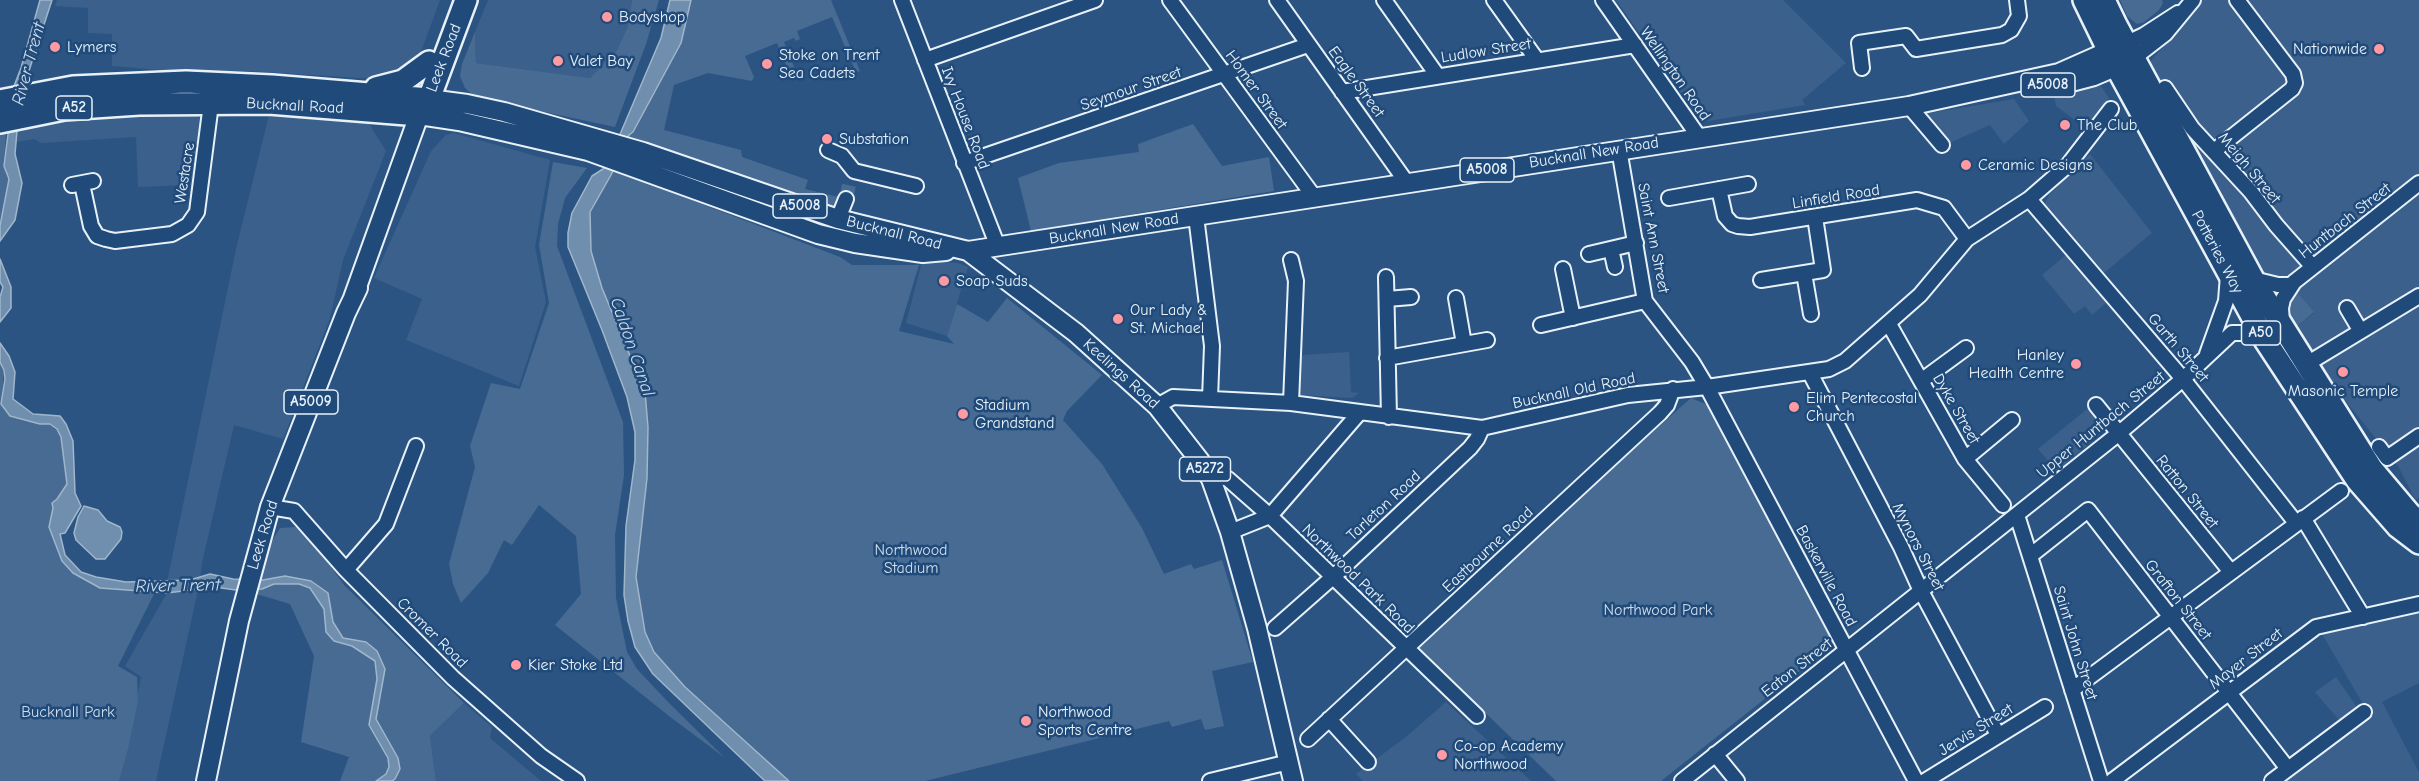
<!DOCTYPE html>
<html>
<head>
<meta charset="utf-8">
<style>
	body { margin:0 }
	canvas { display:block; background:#2b5482 }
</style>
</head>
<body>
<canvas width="2419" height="781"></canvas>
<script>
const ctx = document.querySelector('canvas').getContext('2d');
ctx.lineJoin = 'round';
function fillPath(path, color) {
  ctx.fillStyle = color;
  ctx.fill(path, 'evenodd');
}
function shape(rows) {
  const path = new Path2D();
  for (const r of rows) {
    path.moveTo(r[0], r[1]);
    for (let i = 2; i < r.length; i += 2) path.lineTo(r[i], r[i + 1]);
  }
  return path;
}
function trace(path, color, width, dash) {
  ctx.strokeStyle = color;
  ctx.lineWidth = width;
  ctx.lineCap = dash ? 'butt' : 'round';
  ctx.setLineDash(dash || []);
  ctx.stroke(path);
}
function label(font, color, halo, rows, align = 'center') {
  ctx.font = font + ' "Comic Neue",sans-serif';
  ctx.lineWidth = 5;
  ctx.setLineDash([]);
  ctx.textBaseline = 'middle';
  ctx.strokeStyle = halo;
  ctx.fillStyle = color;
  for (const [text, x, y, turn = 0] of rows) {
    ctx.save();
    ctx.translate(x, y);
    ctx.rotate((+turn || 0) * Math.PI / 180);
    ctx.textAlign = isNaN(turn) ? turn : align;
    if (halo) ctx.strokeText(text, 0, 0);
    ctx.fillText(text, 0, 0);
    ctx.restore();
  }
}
const built = shape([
	[57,0,440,0,418,60,410,68,377,79,246,71,185,72,112,66,112,34,88,33,88,8,55,6],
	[488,0,632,0,628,26,617,50,590,78,476,63,475,32],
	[1616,0,1783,0,1846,63,1802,100,1805,105,1702,122],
	[2183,0,2419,0,2419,498,2415,499,2398,466,2340,394,2297,326,2314,313,2286,308,2256,271,2146,66,2195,12],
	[2101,86,2109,98,2087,129,2056,106,2054,94],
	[2014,99,2029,121,2004,144,1990,125,1947,144,1924,114],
	[104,114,193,115,201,118,203,124,191,185,138,187,136,137,41,143,34,139,16,142,17,131,48,121],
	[269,115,368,122,386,151,343,260,330,318,283,439,234,425,202,563,200,579,167,582,236,249],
	[454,133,550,160,535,247,546,302,519,386,406,340,422,299,374,278,431,151,446,135],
	[2090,154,2152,233,2104,273,2045,204,2049,195],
	[2067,254,2107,302,2092,315,2085,306,2074,314,2042,275],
	[922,261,958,263,968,267,947,336,906,323],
	[1349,352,1351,392,1359,393,1352,398,1300,395,1298,393,1298,360,1303,355],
	[2087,409,2105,430,2057,471,2038,449],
	[198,590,156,781,119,781,127,754,141,677,125,666,167,593],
	[2419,611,2419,683,2382,702,2419,772,2419,781,2282,781,2370,716,2322,634],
	[2336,677,2357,707,2339,720,2315,692],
	[1446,702,1531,781,1363,781,1356,774,1407,736],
	[464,703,492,727,490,738,541,781,436,781,430,736]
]);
const green = shape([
	[632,0,659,0,646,44,615,127,475,97,465,88,460,76,462,64,475,32,476,63,590,78,617,50,628,26],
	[691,0,831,0,860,71,856,72,832,17,797,31,800,39,796,41,794,38,784,42,794,67,792,71,789,72,777,43,745,56,754,77,752,81,708,73,674,85,664,130,741,150,742,157,808,180,805,189,843,198,836,205,830,208,626,141,681,43],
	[2120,0,2162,0,2163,3,2159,10,2144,22,2137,24,2127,16],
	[1193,124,1222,166,1269,157,1274,191,1031,231,1018,178,1059,163,1139,152,1138,144],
	[6,133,4,166,9,179,0,226,0,135],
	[553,162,587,168,565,198,558,224,557,246,623,422,624,475,615,535,616,598,627,652,637,669,668,702,725,758,669,716,555,625,581,594,576,536,539,505,512,545,504,540,488,573,461,603,453,584,449,564,475,467,470,446,491,383,520,389,549,303,539,245],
	[613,170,840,257,852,265,919,265,899,331,954,344,947,336,957,304,988,322,1007,298,1102,375,1067,411,1063,420,1102,464,1142,528,1164,574,1191,564,1194,569,1222,560,1253,662,1212,671,1224,726,1205,730,1201,719,1172,727,1169,721,925,781,789,781,685,687,654,652,645,632,636,577,647,478,648,427,645,392,602,288,591,251,590,212],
	[2295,290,2314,312,2297,326,2312,350,2305,354,2286,317,2290,299],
	[0,362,4,370,2,397,10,416,40,424,50,424,57,429,61,437,67,484,57,499,49,527,62,561,100,588,155,592,118,666,137,677,138,701,127,754,119,781,0,781],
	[1691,398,1708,405,1834,644,1661,781,1556,781,1414,644],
	[296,527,321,553,344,585,464,703,430,736,436,781,340,781,349,757,301,742,314,656,290,604,253,593,272,541,280,528]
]);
const water = shape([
	[40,0,52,0,26,80,17,131,15,154,22,183,15,220,0,241,0,226,9,179,4,166,14,86,21,68,40,0],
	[670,0,691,0,681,43,633,132,629,135,611,175,590,212,591,251,602,288,645,392,648,427,647,478,636,577,645,632,654,652,685,687,789,781,765,781,653,674,635,647,628,621,624,595,626,526,635,460,635,432,627,397,602,330,568,247,568,233,572,213,592,176,603,169,621,132,661,38,670,0],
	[0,259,11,287,11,308,0,322,0,297,3,287,0,282,0,259],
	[0,343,9,356,15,372,13,399,33,414,60,416,66,424,73,441,75,493,81,506,65,533,60,534,65,555,81,572,96,577,126,582,190,580,210,574,233,579,263,580,285,576,311,581,328,593,333,622,343,638,366,642,377,651,385,669,376,719,398,758,400,769,395,779,392,781,376,781,386,774,389,767,388,758,369,725,377,679,375,661,352,646,334,641,326,632,324,609,310,588,299,584,274,584,262,589,236,590,214,587,167,593,100,588,73,573,62,561,49,527,53,508,52,503,57,499,67,484,61,437,57,429,50,424,40,424,10,416,1,404,5,379,4,370,0,362,0,343],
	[84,506,98,510,107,521,120,527,122,532,121,539,105,559,96,559,76,540,74,533,78,517,84,506]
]);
const minorTunnel = shape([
	[846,199,849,185]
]);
const minor = shape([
	[902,0,998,247],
	[1170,0,1315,198],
	[1277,0,1407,183],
	[1384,0,1437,75],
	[1494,0,1537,60],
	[1603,0,1699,137],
	[2127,43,2144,35,2178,13],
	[2134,58,2165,34,2193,0],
	[925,60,1095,0],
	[1862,68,1859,43,1906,36,1916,49,2002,35,2011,30,2019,16,2017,0],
	[2165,88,2192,128,2251,192,2276,225,2313,267],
	[1342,92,1635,45],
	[1909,106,1942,145],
	[1619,149,1645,301,1692,362,1707,387,1916,781],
	[828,150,842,156,854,171,916,186],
	[2214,151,2292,89,2295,83,2293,74,2237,0],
	[964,163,1308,45],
	[82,184,91,226,97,236,106,239,115,241,172,234,188,225,197,212,212,96],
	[72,185,93,181],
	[1719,189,1725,216,1732,224,1738,226,1750,227,1917,200,1944,208,1967,239],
	[1669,198,1748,184],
	[2029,199,2183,379,2296,523],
	[1196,216,1212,346,1210,399],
	[838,219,846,199],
	[1611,249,1615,267],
	[1589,254,1636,243],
	[1291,260,1296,281,1291,403],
	[1563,269,1573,318],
	[1804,273,1811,314],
	[1386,277,1389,417],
	[2253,279,2278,285,2292,285],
	[1761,280,1823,270,1815,217],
	[1456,298,1464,344],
	[1387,299,1411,297],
	[2347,308,2360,330],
	[2282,323,2281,308,2283,299,2294,282,2419,183],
	[1889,324,1965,459,2003,505],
	[1541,325,1645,301],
	[2207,354,2226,301,2228,275],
	[1387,358,1487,340],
	[2315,359,2419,296],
	[1810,373,1901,547,1921,591,1998,735],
	[1921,381,1966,348],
	[2096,405,2231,572],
	[1157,406,1173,397,1291,403,1482,428,1628,395,1707,387,1829,369,1845,361,1920,295,1967,239,2029,199,2068,165,2111,109],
	[2379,447,2387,458,2419,436],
	[1965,459,2012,420],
	[1211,479,1222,477,1228,479,1270,516,1477,716],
	[270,507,294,511,346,570,453,678,541,756,577,781],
	[2017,515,2101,781],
	[2303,518,2363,617],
	[1230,532,1270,516,1360,412],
	[2030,556,2088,510,2288,769],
	[346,570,386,524,416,446],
	[1275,628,1334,576,1470,448,1477,439,1482,428],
	[2072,690,2341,491],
	[1329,719,1368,762],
	[1308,739,1660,413,1667,405,1673,389],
	[1715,754,1737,781],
	[1210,781,1289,762],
	[1682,781,2118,434,2183,379,2232,333,2248,333,2265,340],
	[1925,781,2045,707],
	[2112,781,2316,627,2419,604],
	[2272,781,2364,712]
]);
const major = shape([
	[2047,85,2071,82,2094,76,2129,61],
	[429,99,467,104,504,112,643,152,838,219,968,251,1909,106,2059,73,2120,46],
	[968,251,1076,333,1157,406,1200,461,1211,479,1230,532,1257,628,1293,781],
	[353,298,419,115,459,121,588,151,818,234,855,243,923,253,946,251],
	[206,781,239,621,270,507,346,313,358,288]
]);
const highway = shape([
	[2084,0,2117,68,2265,340,2357,480,2398,527,2419,543],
	[2104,0,2116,25,2253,279,2372,469,2410,514,2419,521],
	[376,88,403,81,429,62],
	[0,101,73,87,186,82,272,86,429,99],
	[0,122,64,109,139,104,269,103,419,115,429,99,466,0]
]);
const markers = [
	[607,17,6,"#ff9aa2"],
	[55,47,6,"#ff9aa2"],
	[2379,49,6,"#ff9aa2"],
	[558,61,6,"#ff9aa2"],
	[767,64,6,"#ff9aa2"],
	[2065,125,6,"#ff9aa2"],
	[827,139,6,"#ff9aa2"],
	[1966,165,6,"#ff9aa2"],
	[944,281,6,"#ff9aa2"],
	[1118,319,6,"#ff9aa2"],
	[2076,364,6,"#ff9aa2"],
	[2343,372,6,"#ff9aa2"],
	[1794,407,6,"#ff9aa2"],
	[963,414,6,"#ff9aa2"],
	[516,665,6,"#ff9aa2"],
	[1026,721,6,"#ff9aa2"],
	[1442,755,6,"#ff9aa2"]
];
const shields = [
	[2048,85,54],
	[74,108,36],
	[1487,170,54],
	[800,206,54],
	[2261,333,39],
	[311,402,54],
	[1205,469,51]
];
const shieldNames = [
	["A5008",2048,85],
	["A52",74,108],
	["A5008",1487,170],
	["A5008",800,206],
	["A50",2261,333],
	["A5009",311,402],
	["A5272",1205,469]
];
const poiNames = [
	["Bodyshop",619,17],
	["Lymers",67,47],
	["Nationwide",2367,49,"right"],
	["Stoke on Trent",779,55],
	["Sea Cadets",779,73],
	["Valet Bay",570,61],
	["The Club",2077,125],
	["Substation",839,139],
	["Ceramic Designs",1978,165],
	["Soap Suds",956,281],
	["Our Lady &",1130,310],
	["St. Michael",1130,328],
	["Hanley",2064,355,"right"],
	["Health Centre",2064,373,"right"],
	["Masonic Temple",2343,391,"center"],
	["Elim Pentecostal",1806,398],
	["Church",1806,416],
	["Stadium",975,405],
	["Grandstand",975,423],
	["Kier Stoke Ltd",528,665],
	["Northwood",1038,712],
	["Sports Centre",1038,730],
	["Co-op Academy",1454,746],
	["Northwood",1454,764]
];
const streetNames = [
	["Ludlow Street",1486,51,-9],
	["Leek Road",444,58,-69],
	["Wellington Road",1675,74,55],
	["Eagle Street",1356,82,54],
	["Seymour Street",1131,89,-19],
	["Homer Street",1256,90,54],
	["Bucknall Road",295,106,3],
	["Ivy House Road",965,118,69],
	["Bucknall New Road",1594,153,-9],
	["Meigh Street",2249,168,50],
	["Westacre",185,173,-81],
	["Linfield Road",1836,197,-9],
	["Huntbach Street",2345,221,-38],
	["Bucknall New Road",1114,229,-9],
	["Bucknall Road",894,233,14],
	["Saint Ann Street",1653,238,79],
	["Potteries Way",2217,252,62],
	["Garth Street",2178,348,50],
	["Keelings Road",1121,374,42],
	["Bucknall Old Road",1574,391,-12],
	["Dyke Street",1956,409,60],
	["Upper Huntbach Street",2101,425,-39],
	["Ratton Street",2187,492,51],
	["Tarleton Road",1384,506,-43],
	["Leek Road",263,535,-73],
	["Mynors Street",1918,547,63],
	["Eastbourne Road",1488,550,-43],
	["Baskerville Road",1826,576,62],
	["Northwood Park Road",1358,579,44],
	["Grafton Street",2178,600,52],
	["Cromer Road",432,633,45],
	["Saint John Street",2075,643,73],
	["Mayer Street",2246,659,-38],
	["Eaton Street",1797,668,-38],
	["Jervis Street",1976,730,-32]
];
const parkNames = [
	["Northwood",911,550],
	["Stadium",911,568],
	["Northwood Park",1658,610],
	["Bucknall Park",68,712]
];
const waterNames = [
	["River Trent",29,64,-75],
	["Caldon Canal",632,347,71],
	["River Trent",178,586,-1]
];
fillPath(built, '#3a608b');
fillPath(green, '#476b93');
fillPath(water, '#708ead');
trace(water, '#a0b6cb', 1.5);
trace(minorTunnel, '#476c94', 14, [14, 7]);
trace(minor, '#e8f1f8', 18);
trace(major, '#e8f1f8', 22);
trace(highway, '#e8f1f8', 26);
trace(minor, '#1f4a7a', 14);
trace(major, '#1f4a7a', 18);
trace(highway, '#1f4a7a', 21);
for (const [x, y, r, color] of markers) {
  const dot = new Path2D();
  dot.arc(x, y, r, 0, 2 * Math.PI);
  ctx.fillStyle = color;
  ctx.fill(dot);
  trace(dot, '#1f4a7a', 2);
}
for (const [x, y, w] of shields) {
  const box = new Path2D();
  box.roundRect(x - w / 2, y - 12, w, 24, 4.5);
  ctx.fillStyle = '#1f4a7a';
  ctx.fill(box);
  trace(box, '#e8f1f8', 1.5);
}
label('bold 15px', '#e8f1f8', null, shieldNames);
label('16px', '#e8f1f8', '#1f4a7a', poiNames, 'left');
label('16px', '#e8f1f8', '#1f4a7a', streetNames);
label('16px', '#d0dde9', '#1f4a7a', parkNames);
label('italic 18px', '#d0dde9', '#1f4a7a', waterNames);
</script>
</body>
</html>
